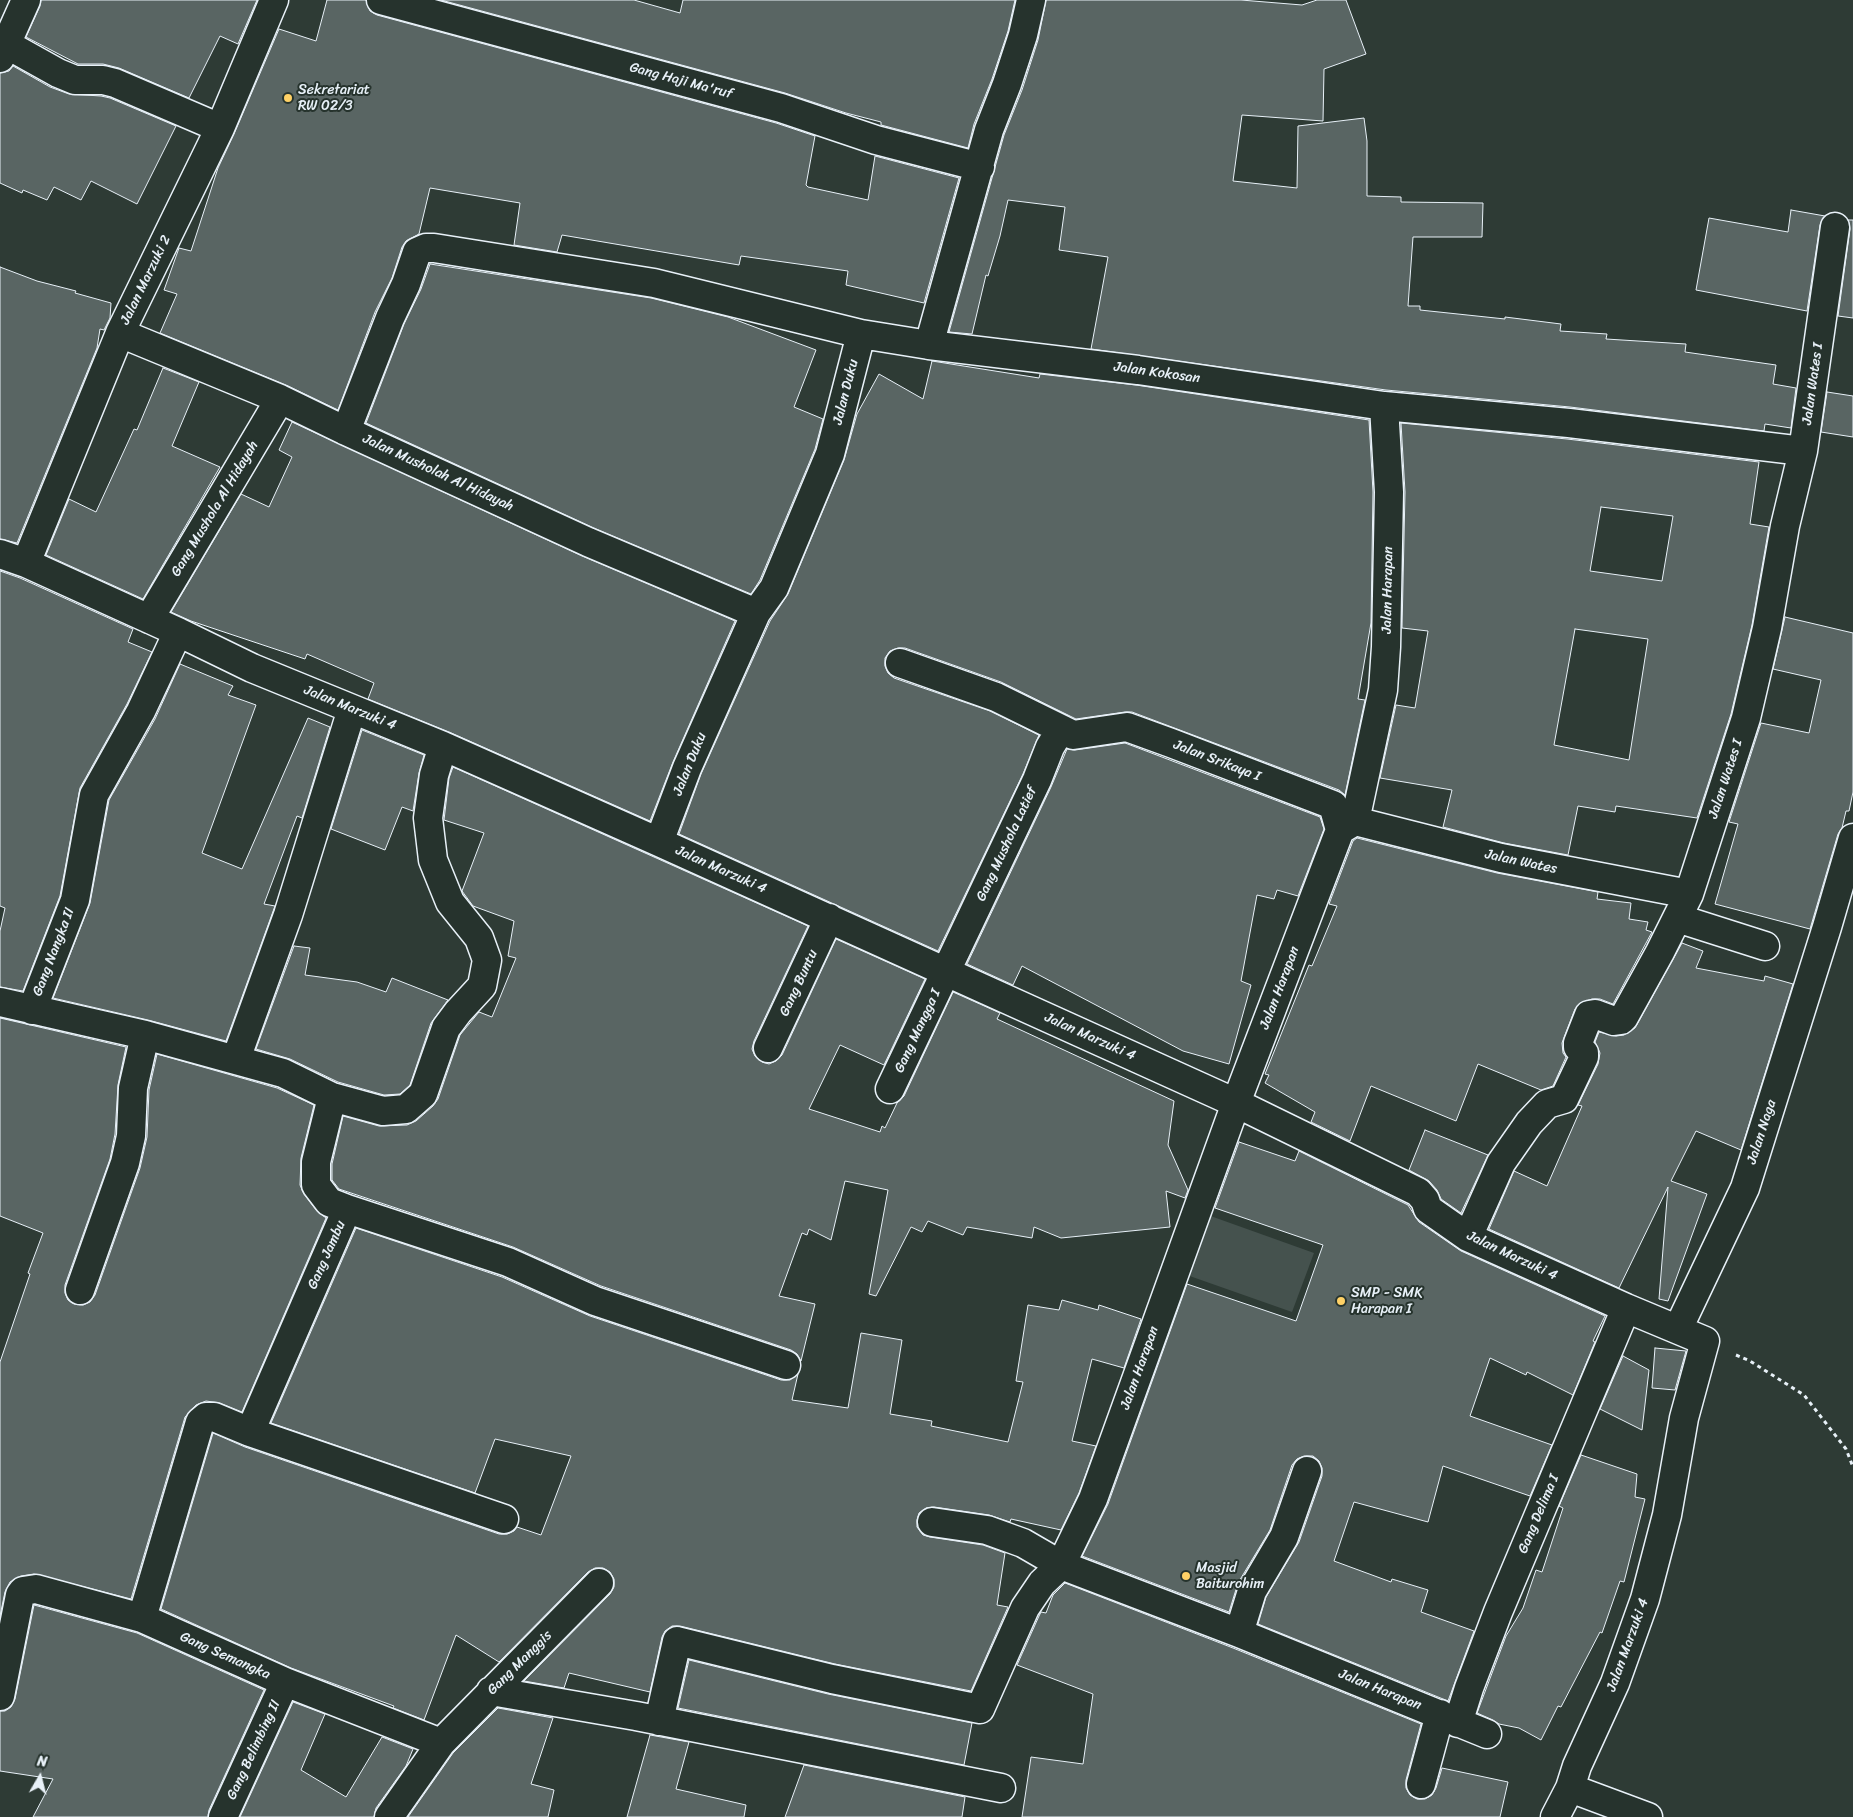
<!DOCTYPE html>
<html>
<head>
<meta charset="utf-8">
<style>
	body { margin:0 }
	#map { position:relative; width:1853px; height:1817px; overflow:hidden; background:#2e3b35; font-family:Sriracha,sans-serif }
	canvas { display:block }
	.north { position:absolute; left:15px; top:1752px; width:50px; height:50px; -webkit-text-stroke:4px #26332d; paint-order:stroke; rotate:8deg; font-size:14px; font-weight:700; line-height:20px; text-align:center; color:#e8f1f8 }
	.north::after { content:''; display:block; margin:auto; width:18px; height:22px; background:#e8f1f8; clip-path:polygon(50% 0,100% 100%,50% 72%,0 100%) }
</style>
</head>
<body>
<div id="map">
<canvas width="1853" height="1817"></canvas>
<div class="north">N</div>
</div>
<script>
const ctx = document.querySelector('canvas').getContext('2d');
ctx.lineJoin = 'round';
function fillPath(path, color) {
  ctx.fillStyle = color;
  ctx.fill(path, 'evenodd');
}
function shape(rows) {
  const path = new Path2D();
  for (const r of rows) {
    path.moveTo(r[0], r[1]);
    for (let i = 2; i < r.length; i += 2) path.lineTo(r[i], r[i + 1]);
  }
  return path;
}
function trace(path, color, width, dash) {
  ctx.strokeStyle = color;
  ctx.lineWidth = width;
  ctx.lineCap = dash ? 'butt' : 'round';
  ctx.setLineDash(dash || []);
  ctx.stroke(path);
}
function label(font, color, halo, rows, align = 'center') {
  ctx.font = font + ' Sriracha,sans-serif';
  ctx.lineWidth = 4;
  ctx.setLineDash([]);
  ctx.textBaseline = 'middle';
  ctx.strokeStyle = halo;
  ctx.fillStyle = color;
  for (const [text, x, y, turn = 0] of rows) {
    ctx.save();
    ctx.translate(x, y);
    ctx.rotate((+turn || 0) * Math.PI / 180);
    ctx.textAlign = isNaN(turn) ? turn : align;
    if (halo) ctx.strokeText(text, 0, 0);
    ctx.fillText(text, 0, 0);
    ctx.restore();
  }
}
const green = shape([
	[1205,1214,1314,1253,1292,1312,1184,1274]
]);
const building = shape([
	[41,0,257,0,238,44,220,36,189,98,119,68,103,64,78,64,26,37,40,6,41,0],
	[327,0,366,0,370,11,377,15,776,123,815,136,806,185,808,187,868,200,875,156,959,178,924,303,846,285,848,271,741,256,739,265,562,235,557,252,514,245,520,203,430,188,419,234,406,241,402,247,392,278,375,312,338,410,286,385,160,333,177,294,164,290,179,248,191,251,218,168,234,134,279,29,316,41,327,0],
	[441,0,634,0,680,13,683,0,1015,0,1008,31,992,79,974,124,968,148,881,125,881,122,846,113,785,93,441,0],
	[1046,0,1241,0,1302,5,1317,0,1346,0,1366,54,1324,69,1323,121,1242,115,1233,181,1297,188,1298,126,1364,118,1367,141,1367,196,1401,197,1401,202,1483,203,1482,237,1413,237,1408,306,1420,306,1420,310,1505,319,1505,317,1561,324,1560,331,1607,334,1606,339,1686,344,1685,352,1776,365,1773,384,1796,388,1791,428,1765,424,1764,431,1570,407,1386,390,1091,349,1108,257,1059,250,1065,207,1008,200,1000,236,988,276,986,275,972,334,949,332,1004,135,1022,90,1038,40,1046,0],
	[13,66,50,87,69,94,101,96,110,98,176,126,137,204,91,181,81,200,54,187,47,200,23,190,22,193,0,183,0,73,9,71,13,66],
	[1791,210,1825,216,1820,225,1807,311,1696,290,1709,218,1788,232,1791,210],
	[1848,220,1853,220,1853,318,1838,316,1850,229,1848,220],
	[430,264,651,298,728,317,816,350,794,407,823,419,815,449,760,580,751,594,594,528,366,423,404,324,421,289,430,264],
	[0,267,37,281,76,291,75,293,111,303,110,318,104,330,100,329,97,348,17,543,0,539,0,267],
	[932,361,1039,378,1040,374,1136,385,1369,420,1373,492,1371,623,1358,699,1365,700,1345,795,1339,790,1132,712,1125,712,1076,719,1001,682,905,648,898,648,890,651,885,658,885,666,888,673,894,678,990,711,1039,735,1023,774,938,951,679,834,701,774,770,621,788,594,844,460,857,414,879,374,923,399,932,361],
	[163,368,199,382,172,446,220,467,143,599,46,555,69,499,96,512,134,429,137,430,163,368],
	[1827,392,1853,396,1853,437,1821,432,1827,392],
	[292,422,582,556,735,621,673,762,650,821,449,732,368,699,374,683,307,654,305,659,191,621,171,612,241,494,269,507,292,457,279,450,292,422],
	[1401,423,1567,439,1759,462,1750,524,1769,527,1752,625,1731,714,1697,818,1616,806,1615,812,1578,806,1568,855,1504,843,1443,827,1452,790,1380,778,1396,705,1415,708,1428,631,1402,628,1405,492,1401,423],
	[1601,507,1673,516,1662,581,1590,571,1601,507],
	[1575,629,1648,639,1629,760,1554,745,1575,629],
	[0,571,20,578,133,629,128,642,152,652,127,704,80,788,60,896,23,991,0,987,0,931,5,908,0,906,0,571],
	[1785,617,1853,633,1853,792,1849,811,1846,811,1842,828,1838,834,1810,929,1715,904,1738,824,1729,822,1761,723,1809,733,1821,680,1773,669,1785,617],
	[180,664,233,686,228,695,256,705,202,853,242,869,308,718,330,727,302,818,297,816,264,904,275,906,226,1041,148,1020,53,998,90,903,109,800,155,719,180,664],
	[362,730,424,755,419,773,413,811,402,807,385,850,331,829,362,730],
	[1125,743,1320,817,1324,829,1298,896,1277,890,1274,899,1257,895,1241,981,1251,985,1229,1064,1183,1051,1022,966,1013,985,967,964,1051,787,1067,749,1075,750,1125,743],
	[453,767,808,926,754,1041,752,1049,755,1056,762,1062,769,1064,776,1061,782,1055,836,939,925,979,884,1065,840,1045,809,1109,880,1132,882,1126,885,1128,897,1103,904,1096,953,992,1000,1013,997,1019,1174,1101,1168,1145,1188,1190,1185,1198,1166,1191,1170,1227,1061,1238,1034,1227,1032,1238,967,1227,963,1235,928,1221,922,1232,911,1227,876,1296,869,1294,888,1190,845,1181,831,1240,809,1229,807,1235,802,1233,779,1296,815,1304,801,1361,797,1354,791,1350,601,1286,513,1247,339,1189,332,1180,332,1164,343,1116,379,1126,407,1125,416,1121,433,1106,438,1099,460,1035,479,1012,492,1017,516,958,508,956,514,921,473,906,462,891,484,833,444,820,449,778,453,767],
	[1357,838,1497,873,1598,892,1597,899,1631,903,1629,919,1648,922,1646,930,1652,932,1613,1004,1600,999,1592,999,1580,1003,1575,1009,1562,1043,1563,1053,1566,1057,1553,1086,1541,1090,1478,1064,1456,1121,1371,1086,1350,1141,1311,1122,1315,1112,1265,1083,1269,1075,1265,1074,1309,965,1312,966,1337,906,1329,904,1353,841,1357,838],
	[1682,943,1703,951,1696,968,1764,981,1765,976,1793,984,1741,1150,1696,1131,1671,1181,1707,1194,1668,1301,1659,1299,1668,1187,1619,1288,1489,1229,1514,1171,1547,1186,1582,1106,1578,1105,1598,1064,1600,1053,1595,1042,1599,1032,1616,1036,1624,1035,1635,1028,1682,943],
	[294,946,310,948,305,975,357,982,386,992,392,978,448,1000,431,1023,410,1085,400,1094,384,1095,338,1082,290,1059,256,1049,294,946],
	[0,1018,126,1047,118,1085,115,1134,110,1159,65,1285,65,1293,68,1300,74,1304,83,1305,90,1302,95,1295,140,1168,147,1137,149,1090,157,1054,277,1088,314,1105,301,1158,300,1185,304,1194,317,1211,326,1218,242,1412,220,1403,206,1401,196,1405,185,1417,131,1599,34,1574,21,1576,10,1582,5,1592,0,1616,0,1362,30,1274,28,1273,43,1233,0,1216,0,1018],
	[1425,1130,1488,1155,1461,1213,1441,1199,1437,1190,1429,1181,1409,1170,1425,1130],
	[1239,1142,1295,1161,1299,1151,1408,1205,1419,1222,1461,1251,1605,1316,1593,1341,1595,1342,1573,1395,1527,1372,1526,1375,1490,1358,1470,1416,1552,1445,1530,1496,1443,1466,1428,1522,1354,1502,1334,1561,1391,1582,1392,1579,1428,1590,1421,1612,1474,1631,1448,1701,1258,1624,1266,1597,1299,1542,1322,1476,1322,1468,1319,1461,1313,1456,1304,1456,1297,1459,1292,1465,1270,1530,1238,1583,1229,1612,1082,1556,1108,1504,1187,1284,1296,1321,1323,1245,1215,1208,1239,1142],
	[356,1228,502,1277,590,1316,781,1380,790,1380,798,1374,792,1400,848,1408,861,1333,902,1340,890,1414,932,1421,931,1426,1008,1442,1023,1382,1016,1381,1028,1305,1059,1310,1062,1300,1098,1310,1099,1305,1141,1319,1124,1368,1092,1359,1072,1441,1096,1446,1079,1493,1061,1530,1011,1519,1010,1522,989,1515,934,1507,926,1508,919,1513,917,1520,917,1527,923,1535,930,1537,983,1545,1005,1553,997,1605,1008,1607,971,1691,835,1664,680,1626,672,1626,665,1631,662,1637,650,1692,569,1673,564,1688,524,1681,610,1594,614,1587,614,1579,610,1572,603,1568,595,1568,588,1572,499,1662,456,1635,424,1720,393,1708,394,1706,291,1668,161,1609,213,1433,245,1447,499,1534,507,1534,514,1531,517,1527,541,1535,571,1456,495,1439,475,1493,271,1423,356,1228],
	[1655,1348,1686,1351,1675,1390,1652,1388,1655,1348],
	[1623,1356,1649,1370,1642,1430,1600,1409,1623,1356],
	[1581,1455,1637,1474,1635,1497,1645,1499,1624,1582,1620,1581,1602,1633,1600,1632,1561,1707,1558,1706,1541,1740,1519,1728,1499,1724,1493,1720,1477,1713,1506,1636,1523,1608,1536,1570,1542,1572,1563,1508,1559,1506,1581,1455],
	[1065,1583,1233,1648,1421,1724,1406,1780,1406,1788,1410,1795,1417,1799,1425,1799,1432,1795,1436,1788,1442,1768,1508,1782,1500,1817,1022,1817,1031,1757,1083,1764,1093,1694,1017,1665,1039,1616,1041,1612,1046,1613,1053,1595,1065,1583],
	[34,1605,137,1633,264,1690,209,1810,208,1817,33,1817,53,1779,0,1771,0,1711,5,1711,11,1707,15,1699,34,1605],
	[689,1660,828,1694,972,1723,964,1765,678,1708,689,1660],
	[293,1702,325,1714,301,1770,346,1797,382,1737,413,1749,406,1766,376,1808,374,1817,240,1817,293,1702],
	[498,1708,553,1718,531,1784,554,1790,548,1817,408,1817,453,1753,498,1708],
	[650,1735,689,1742,676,1789,746,1805,744,1817,627,1817,650,1735],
	[804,1765,965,1797,962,1817,785,1817,804,1765]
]);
const path = shape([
	[1736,1355,1750,1361,1804,1395,1846,1449,1853,1467]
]);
const minor = shape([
	[381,0,781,108,876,140,980,167],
	[6,44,58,73,75,80,103,80,115,83,220,128],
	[0,58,26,0],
	[120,333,280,399,346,431,588,542,756,613],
	[929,345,1138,370,1384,406,1569,423,1803,451],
	[346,431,390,318,406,284,417,252,426,248,434,248,654,283,861,334],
	[0,554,26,563,178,632,252,668,443,746,659,842,1236,1103,1418,1192,1425,1200,1428,1209,1468,1237,1626,1308,1705,1341,1684,1418,1667,1515,1645,1599,1615,1683,1577,1766,1570,1788,1555,1817],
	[26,563,120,333,220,128,274,0],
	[149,619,280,399],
	[900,663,996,697,1061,729],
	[1355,821,1501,858,1689,894],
	[659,842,687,768,756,613,774,588,830,454,861,334,929,345,989,130,1007,84,1023,35,1031,0],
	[1677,918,1765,946],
	[0,1002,145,1035,283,1073,332,1097],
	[32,1010,75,900,94,795,141,711,178,632],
	[768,1048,829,918],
	[236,1059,288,915,352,709],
	[890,1089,1037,780,1050,747,1061,729,1073,735,1127,727,1171,743,1333,805,1340,830],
	[347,1209,508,1262,595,1301,786,1365],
	[1468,1237,1501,1163,1529,1123,1547,1104,1564,1099,1584,1057,1584,1053,1578,1047,1578,1043,1589,1015,1595,1014,1614,1021,1621,1020,1624,1017,1660,952,1689,894,1746,718,1767,628,1785,526,1803,451,1835,227],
	[80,1290,125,1163,131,1136,133,1088,145,1035],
	[1678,1329,1745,1188,1827,927,1853,838],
	[250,1432,504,1519],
	[932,1522,987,1530,1023,1543,1061,1565,1239,1633,1487,1734],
	[142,1618,200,1422,206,1417,214,1417,250,1432,347,1209,329,1202,316,1185,316,1162,332,1097,383,1111,406,1109,423,1094,446,1028,458,1012,482,986,487,960,479,938,450,902,433,860,428,818,434,775,443,746],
	[1239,1633,1252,1591,1284,1537,1307,1471],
	[491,1691,636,1716,1001,1788],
	[0,1696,20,1595,23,1591,36,1589,142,1618,285,1682,441,1743,389,1817],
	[659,1721,677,1641,832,1679,980,1709,1025,1608,1042,1583,1061,1565,1093,1499,1236,1103,1340,830,1355,821,1383,690,1386,647,1389,492,1384,406],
	[1458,1723,1469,1688,1498,1612,1626,1308],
	[441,1743,599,1583],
	[1421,1784,1440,1714],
	[1570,1788,1648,1817],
	[223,1817,285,1682]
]);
const markers = [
	[288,98,5,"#ffd166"],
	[1341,1301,5,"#ffd166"],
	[1186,1576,5,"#ffd166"]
];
const streetNames = [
	["Gang Haji Ma'ruf",681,81,15],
	["Jalan Marzuki 2",146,280,-64],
	["Jalan Kokosan",1157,373,8],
	["Jalan Wates I",1813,384,-82],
	["Jalan Duku",846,392,-76],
	["Jalan Musholah Al Hidayah",438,473,25],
	["Gang Mushola Al Hidayah",215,509,-59],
	["Jalan Harapan",1388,590,-89],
	["Jalan Marzuki 4",350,708,22],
	["Jalan Srikaya I",1217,761,21],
	["Jalan Duku",690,764,-68],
	["Jalan Wates I",1726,779,-72],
	["Gang Mushola Latief",1007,844,-65],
	["Jalan Wates",1521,862,12],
	["Jalan Marzuki 4",721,870,24],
	["Gang Nangka II",54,952,-69],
	["Gang Buntu",799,983,-65],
	["Jalan Harapan",1280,988,-69],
	["Gang Mangga I",918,1031,-65],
	["Jalan Marzuki 4",1090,1037,24],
	["Jalan Naga",1762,1132,-72],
	["Gang Jambu",327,1255,-66],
	["Jalan Marzuki 4",1512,1256,25],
	["Jalan Harapan",1140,1368,-70],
	["Gang Delima I",1539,1514,-67],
	["Jalan Marzuki 4",1628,1645,-70],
	["Gang Semangka",225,1656,24],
	["Gang Manggis",520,1663,-45],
	["Jalan Harapan",1380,1690,22],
	["Gang Belimbing II",254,1750,-65]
];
const poiNames = [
	["Sekretariat",298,90],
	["RW 02/3",298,106],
	["SMP - SMK",1351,1293],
	["Harapan I",1351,1309],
	["Masjid",1196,1568],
	["Baiturohim",1196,1584]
];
fillPath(green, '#45524e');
fillPath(building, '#596563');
trace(building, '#e8f1f8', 1);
trace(minor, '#e8f1f8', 31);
trace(path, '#e8f1f8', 3, [4, 4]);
trace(minor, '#26332d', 28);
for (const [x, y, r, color] of markers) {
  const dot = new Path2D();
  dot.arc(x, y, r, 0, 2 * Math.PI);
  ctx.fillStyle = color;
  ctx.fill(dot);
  trace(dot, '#26332d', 2);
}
label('14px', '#e8f1f8', '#26332d', streetNames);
label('14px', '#e8f1f8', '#26332d', poiNames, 'left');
</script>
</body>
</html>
